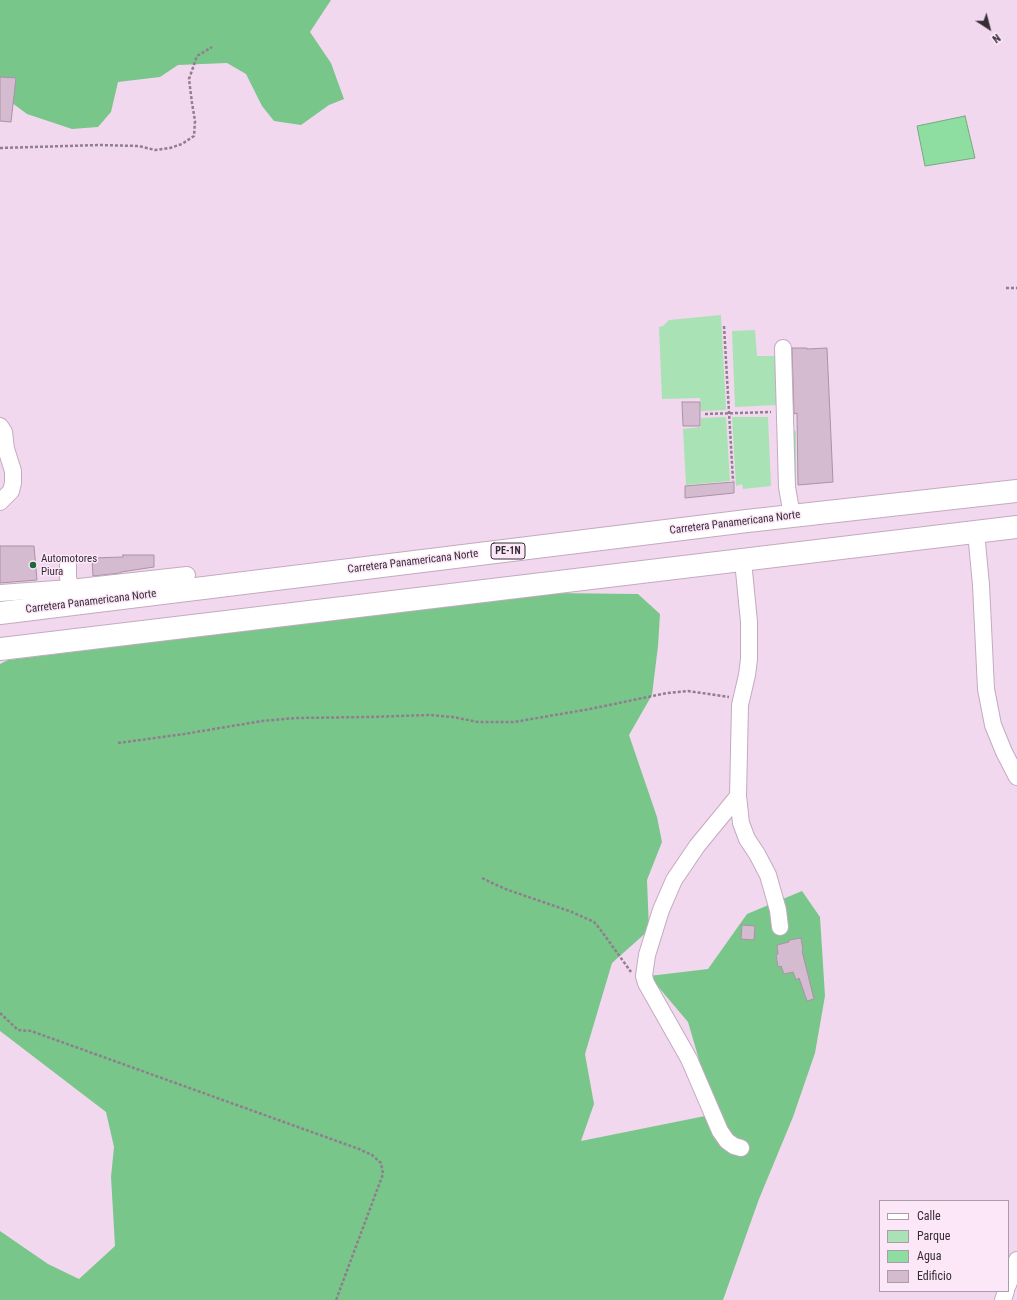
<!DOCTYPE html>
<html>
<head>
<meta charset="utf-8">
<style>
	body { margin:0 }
	#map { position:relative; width:1017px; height:1300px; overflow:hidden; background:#f2d8ee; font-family:"Roboto Condensed",sans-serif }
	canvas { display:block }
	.legend { position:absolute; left:879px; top:1200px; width:130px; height:92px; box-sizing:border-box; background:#fce7f9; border:1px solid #ac9caa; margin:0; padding:5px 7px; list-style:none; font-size:12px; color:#352c34 }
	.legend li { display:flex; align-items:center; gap:8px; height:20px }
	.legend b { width:20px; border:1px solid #ac9caa }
	.north { position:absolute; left:969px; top:8px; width:40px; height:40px; -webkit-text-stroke:3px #fce7f9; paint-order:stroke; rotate:144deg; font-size:11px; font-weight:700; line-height:16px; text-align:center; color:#352c34 }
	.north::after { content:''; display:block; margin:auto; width:14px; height:18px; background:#352c34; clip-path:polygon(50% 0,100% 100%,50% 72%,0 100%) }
</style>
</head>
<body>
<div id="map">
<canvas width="1017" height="1300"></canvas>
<ul class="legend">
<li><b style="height:5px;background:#fff"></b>Calle</li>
<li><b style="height:11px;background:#a9e2b4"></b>Parque</li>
<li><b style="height:11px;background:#8fdea1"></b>Agua</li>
<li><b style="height:11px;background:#d4bbd0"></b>Edificio</li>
</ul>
<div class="north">N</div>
</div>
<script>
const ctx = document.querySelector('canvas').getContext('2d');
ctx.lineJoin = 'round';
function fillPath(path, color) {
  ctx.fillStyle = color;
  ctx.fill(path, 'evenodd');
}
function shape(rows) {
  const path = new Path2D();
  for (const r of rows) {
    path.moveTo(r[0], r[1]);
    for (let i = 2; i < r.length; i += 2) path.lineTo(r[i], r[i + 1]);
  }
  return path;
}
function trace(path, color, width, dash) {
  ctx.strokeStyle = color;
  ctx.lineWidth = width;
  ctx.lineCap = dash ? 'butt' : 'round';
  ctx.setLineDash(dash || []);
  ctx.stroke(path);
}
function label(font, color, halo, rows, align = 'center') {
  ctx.font = font + ' "Roboto Condensed",sans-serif';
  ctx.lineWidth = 3;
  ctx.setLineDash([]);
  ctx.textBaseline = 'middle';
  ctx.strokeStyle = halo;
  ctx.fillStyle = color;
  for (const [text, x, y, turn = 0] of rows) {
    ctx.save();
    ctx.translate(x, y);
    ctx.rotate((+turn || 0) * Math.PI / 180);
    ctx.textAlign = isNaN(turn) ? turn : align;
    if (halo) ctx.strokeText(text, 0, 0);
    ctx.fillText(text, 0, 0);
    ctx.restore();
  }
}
const green = shape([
	[721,315,726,410,701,411,700,398,662,399,659,327,663,326,669,320],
	[755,330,757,356,777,356,777,405,735,407,732,331],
	[726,417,730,481,686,485,683,429,701,427,701,418],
	[732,417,768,417,771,486,743,489,742,484,736,486],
	[791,430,796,431,796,481,791,482]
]);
const forest = shape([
	[0,0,331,0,310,32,331,63,344,99,329,105,301,125,274,121,262,106,246,74,227,63,178,65,160,77,118,82,111,112,98,127,72,129,27,114,0,94],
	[549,593,638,594,660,614,658,646,652,695,629,735,657,817,662,842,647,880,649,930,612,963,585,1054,594,1104,581,1141,715,1114,688,1022,649,976,708,969,747,914,802,891,820,917,825,996,815,1053,793,1117,759,1199,723,1300,0,1300,0,1231,48,1264,79,1279,115,1246,111,1177,114,1147,106,1112,0,1031,0,664,8,660]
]);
const water = shape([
	[965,116,975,158,925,166,917,126,965,116]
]);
const building = shape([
	[0,77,16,78,11,122,0,121,0,77],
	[792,348,807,348,807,349,827,348,833,482,798,485,797,413,794,414,792,348],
	[682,402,700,402,700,426,683,426,682,402],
	[734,482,734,493,685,498,685,486,734,482],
	[0,546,34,546,37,580,0,583,0,546],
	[123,555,154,555,154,567,121,572,120,573,93,576,92,558,123,557,123,555],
	[742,925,755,926,754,940,741,939,742,925],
	[801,938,803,950,802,951,814,999,807,1001,799,978,796,980,793,972,784,974,781,966,778,967,776,955,778,954,777,945,789,942,789,940,801,938]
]);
const path = shape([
	[0,148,100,145,139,146,155,150,170,148,182,144,194,136,195,121,192,103,189,79,197,56,212,47],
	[1006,288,1017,288],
	[724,326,733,481],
	[705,414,771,412],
	[118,743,184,734,262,721,296,718,368,717,430,715,453,717,478,722,514,722,590,709,667,693,688,691,729,697],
	[482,878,492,883,508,890,572,912,594,922,600,929,631,972],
	[0,1013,18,1030,31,1031,359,1149,372,1155,381,1163,383,1174,336,1300]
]);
const minor = shape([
	[783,348,787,487,792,516],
	[0,426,4,432,6,449,13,471,13,483,11,491,0,502],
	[976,532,981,585,986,689,993,725,1004,752,1017,777],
	[743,561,749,622,749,659,747,675,740,705,738,796,741,823,747,839,757,854,768,875,778,910,780,927],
	[68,565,68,577,72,597],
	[0,593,70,588,187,575],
	[738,796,697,846,674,880,661,910,647,955,644,976,646,983,689,1059,720,1131,727,1141,734,1146,741,1148],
	[1008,1285,1017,1260],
	[1003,1300,1006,1291]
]);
const highway = shape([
	[0,613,747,521,1017,491],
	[0,649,1017,527]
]);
const markers = [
	[33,565,4,"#1d6836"]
];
const shields = [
	[508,551,34]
];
const shieldNames = [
	["PE-1N",508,551]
];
const streetNames = [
	["Carretera Panamericana Norte",735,523,-7],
	["Carretera Panamericana Norte",413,562,-7],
	["Carretera Panamericana Norte",91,602,-7]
];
const poiNames = [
	["Automotores",41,559],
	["Piura",41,572]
];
fillPath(green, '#a9e2b4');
fillPath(forest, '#79c68b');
fillPath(water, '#8fdea1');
trace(water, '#74a980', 1);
fillPath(building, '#d4bbd0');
trace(building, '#aa92a6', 1);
trace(minor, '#c3aabf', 18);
trace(highway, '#c3aabf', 24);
trace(path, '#8f7e8d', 2.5, [3, 2]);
trace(minor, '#fff', 16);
trace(highway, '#fff', 22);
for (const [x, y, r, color] of markers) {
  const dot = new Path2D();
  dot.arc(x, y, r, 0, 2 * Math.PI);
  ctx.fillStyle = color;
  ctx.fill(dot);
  trace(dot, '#fce7f9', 1.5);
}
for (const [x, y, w] of shields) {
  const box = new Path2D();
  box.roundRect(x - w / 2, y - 8, w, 16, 3);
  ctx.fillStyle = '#fce7f9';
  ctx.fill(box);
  trace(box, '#352c34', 1);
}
label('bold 10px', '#352c34', null, shieldNames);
label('11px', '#352c34', '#fce7f9', streetNames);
label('11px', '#352c34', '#fce7f9', poiNames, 'left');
</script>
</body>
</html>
